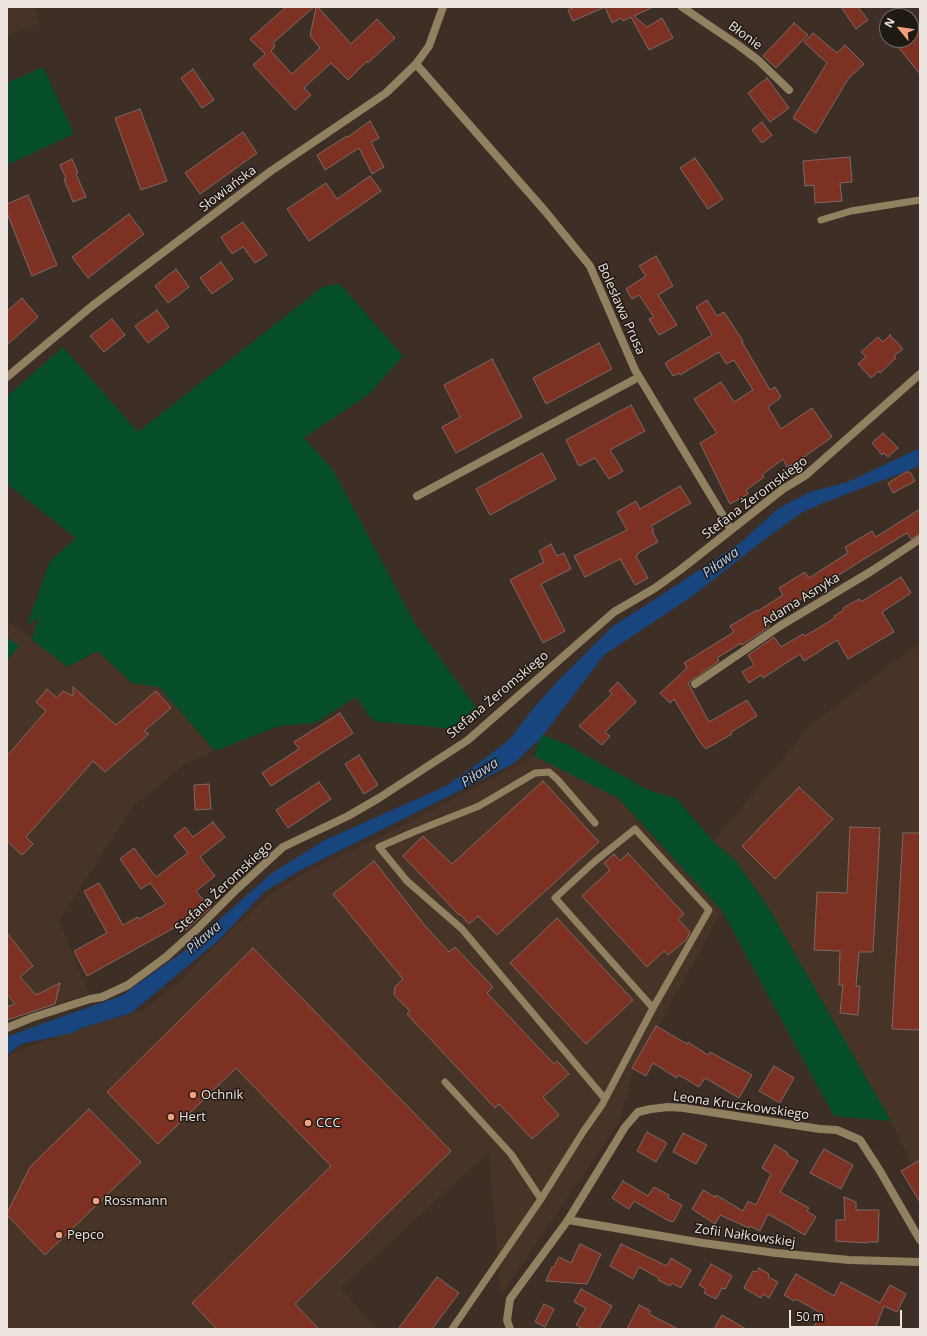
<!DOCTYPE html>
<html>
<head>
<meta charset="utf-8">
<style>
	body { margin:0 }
	#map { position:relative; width:927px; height:1336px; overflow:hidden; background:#3d2f26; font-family:"Open Sans",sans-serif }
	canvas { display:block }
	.frame { position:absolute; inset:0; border:8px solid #eee4df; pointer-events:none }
	.north { position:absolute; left:879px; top:8px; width:40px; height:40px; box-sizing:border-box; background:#1f1914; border:1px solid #726a65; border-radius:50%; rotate:299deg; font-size:11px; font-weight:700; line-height:16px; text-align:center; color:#eee4df }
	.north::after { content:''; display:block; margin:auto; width:14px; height:18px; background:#f1a17d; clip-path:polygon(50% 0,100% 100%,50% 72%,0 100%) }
	.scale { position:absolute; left:789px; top:1310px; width:113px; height:18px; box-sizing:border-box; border:2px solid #eee4df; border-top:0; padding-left:5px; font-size:12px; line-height:14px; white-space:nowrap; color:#eee4df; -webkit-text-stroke:3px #1f1914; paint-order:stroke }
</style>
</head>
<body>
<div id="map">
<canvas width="927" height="1336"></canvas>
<div class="frame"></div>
<div class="north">N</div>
<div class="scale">50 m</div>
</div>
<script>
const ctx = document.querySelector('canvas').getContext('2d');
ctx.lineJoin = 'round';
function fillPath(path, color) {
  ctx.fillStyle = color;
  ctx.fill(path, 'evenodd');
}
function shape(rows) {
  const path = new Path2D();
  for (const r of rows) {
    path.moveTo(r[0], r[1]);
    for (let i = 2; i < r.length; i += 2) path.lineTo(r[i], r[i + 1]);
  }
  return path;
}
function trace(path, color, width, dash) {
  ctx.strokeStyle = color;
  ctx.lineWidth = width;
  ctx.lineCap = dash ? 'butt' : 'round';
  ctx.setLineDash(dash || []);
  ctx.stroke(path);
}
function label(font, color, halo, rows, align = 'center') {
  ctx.font = font + ' "Open Sans",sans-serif';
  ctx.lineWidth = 3;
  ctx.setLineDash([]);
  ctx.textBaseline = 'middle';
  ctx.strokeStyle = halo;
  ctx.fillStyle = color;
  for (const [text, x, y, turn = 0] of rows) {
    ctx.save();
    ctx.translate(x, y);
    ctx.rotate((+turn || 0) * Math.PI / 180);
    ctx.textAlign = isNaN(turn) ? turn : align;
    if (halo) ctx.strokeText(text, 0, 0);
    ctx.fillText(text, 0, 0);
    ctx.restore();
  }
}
const built = shape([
	[7,7,35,7,39,24,7,35],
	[7,620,68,667,97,651,132,683,159,687,215,751,185,764,133,806,59,921,89,994,7,1020],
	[920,643,920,1181,891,1121,767,905,735,860,713,841,812,723],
	[534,756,618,798,722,911,632,1074,619,1123,501,1295,489,1152,341,1288,376,1329,7,1329,7,1057,23,1048,142,1010,177,984,210,950,269,895,313,868,387,834]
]);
const green = shape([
	[43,67,74,134,7,165,7,83],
	[340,284,403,356,369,394,304,438,333,470,414,622,480,713,464,730,373,721,356,697,315,723,279,726,215,751,159,687,132,683,97,651,68,667,32,640,39,617,27,625,50,561,76,538,7,484,7,396,63,347,138,432,324,286],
	[7,637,19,646,7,661],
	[541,734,566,744,648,790,677,799,713,841,735,860,767,905,891,1121,834,1116,722,911,618,798,534,756]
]);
const water = shape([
	[920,448,920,466,823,503,801,513,760,543,694,595,604,655,541,738,513,764,299,871,264,892,219,940,131,1013,82,1028,72,1033,21,1044,7,1055,7,1037,44,1023,121,996,183,952,272,873,325,840,446,786,483,760,510,739,531,711,556,683,613,626,657,598,740,543,779,508,810,492,848,482]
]);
const building = shape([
	[286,7,314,7,273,43,275,46,271,51,292,74,320,48,310,36,316,7,318,7,351,44,377,19,395,38,368,63,367,61,348,80,331,63,304,88,311,95,295,110,253,65,265,54,250,39,286,7],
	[575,7,653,7,634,16,647,27,662,18,673,38,649,50,631,17,623,21,621,18,612,23,605,7,573,21,568,10,575,7],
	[841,7,858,7,868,20,856,29,841,7],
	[794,23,808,35,776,68,763,56,794,23],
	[920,30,920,74,898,47,908,40,911,40,911,37,920,30],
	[813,33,837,53,845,45,864,64,848,79,816,133,793,118,827,63,804,42,813,33],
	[193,69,214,100,202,108,181,78,193,69],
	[767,78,789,108,770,122,748,93,767,78],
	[140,109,167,181,141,190,115,118,140,109],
	[370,121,379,138,371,142,384,167,372,174,359,148,325,170,317,155,347,136,348,137,370,121],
	[762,122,772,135,762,143,752,130,762,122],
	[243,132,257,153,200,194,185,173,243,132],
	[850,157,852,182,840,183,842,201,815,203,814,185,805,186,803,161,850,157],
	[695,158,723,199,708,209,680,168,695,158],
	[72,159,78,173,76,174,86,197,73,202,64,179,66,179,60,165,72,159],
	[370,176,381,191,309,241,287,209,326,183,337,199,370,176],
	[28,195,57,265,32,276,7,213,7,204,28,195],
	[129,214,144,234,88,278,72,257,129,214],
	[243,222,267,255,255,263,243,247,232,254,221,237,243,222],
	[656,256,673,286,658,295,677,325,659,335,649,319,654,317,639,295,632,299,626,289,646,276,639,266,656,256],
	[221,262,233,279,212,294,200,278,221,262],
	[176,269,189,287,168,303,155,286,176,269],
	[22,298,38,317,7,345,7,311,22,298],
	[707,300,717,316,724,312,743,341,742,342,770,390,775,387,781,397,768,407,781,429,812,408,832,437,797,462,787,467,783,459,762,475,764,477,746,490,748,494,730,504,700,443,717,433,694,399,721,382,734,402,753,390,734,360,726,364,719,352,680,375,679,373,673,376,665,363,712,335,696,307,707,300],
	[157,310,169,327,148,343,135,326,157,310],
	[112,319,125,335,104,352,90,336,112,319],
	[890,335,903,349,894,356,896,358,880,373,879,371,871,378,858,364,866,357,861,352,878,337,883,342,890,335],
	[599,343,612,369,546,404,533,378,599,343],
	[492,359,522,417,456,453,442,427,460,417,444,385,492,359],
	[631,405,645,431,610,450,623,471,609,479,595,458,579,466,566,440,631,405],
	[883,433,898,448,888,457,884,453,882,455,872,443,883,433],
	[542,453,556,479,490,515,476,489,542,453],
	[906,472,910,472,915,481,893,493,888,483,906,472],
	[680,486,691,503,651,526,654,530,652,531,658,542,638,553,638,555,636,556,648,578,635,585,620,559,585,577,574,556,627,530,617,512,636,501,640,509,680,486],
	[920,509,920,534,911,539,907,533,856,564,765,622,769,627,742,645,741,643,717,658,719,661,688,683,709,722,747,700,757,716,731,732,732,734,706,749,700,742,674,699,670,703,660,693,687,668,684,663,734,632,730,626,757,610,758,611,783,595,779,588,805,572,809,578,848,553,845,547,872,531,876,537,920,509],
	[551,544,557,556,564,553,571,569,541,584,565,631,543,643,510,580,544,562,539,551,551,544],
	[901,577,911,593,882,612,894,632,848,659,837,640,804,661,800,654,763,678,761,675,749,683,742,672,754,665,748,655,774,637,781,647,803,634,805,636,835,618,834,616,844,610,843,608,859,599,861,602,901,577],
	[618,682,636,702,605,732,610,736,602,745,579,726,612,694,609,691,618,682],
	[73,687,116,725,156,691,171,708,144,731,149,734,105,772,93,761,26,837,33,844,22,855,7,841,7,756,46,711,36,702,47,689,57,698,63,691,73,696,73,687],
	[340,713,353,733,271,786,262,773,299,749,294,742,340,713],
	[359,755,378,785,364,794,345,764,359,755],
	[543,781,599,842,497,935,478,916,469,924,460,914,459,915,403,856,423,836,452,864,543,781],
	[319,782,331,799,288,828,276,810,319,782],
	[209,784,211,809,195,810,194,785,209,784],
	[799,787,833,819,775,879,742,846,799,787],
	[213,822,225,837,200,857,215,876,196,891,210,908,186,930,181,924,87,976,74,951,107,933,84,891,99,883,123,925,138,917,139,919,166,904,150,883,141,889,120,859,134,848,156,877,188,853,174,836,185,827,193,837,213,822],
	[850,827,880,828,873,952,859,952,856,986,860,986,858,1015,840,1013,843,985,839,985,840,951,814,950,817,892,847,893,850,827],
	[903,833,920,833,920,1030,892,1029,903,833],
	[628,853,684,914,678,919,690,932,687,939,668,955,664,951,647,967,582,896,610,870,604,863,614,854,620,861,628,853],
	[374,861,426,927,449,952,455,947,493,987,487,993,554,1064,557,1061,569,1074,543,1097,559,1115,532,1139,499,1104,495,1108,407,1014,410,1011,394,995,395,987,403,979,333,894,374,861],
	[557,918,633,1000,586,1044,510,963,557,918],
	[7,933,33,966,20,977,36,995,60,983,55,1004,7,1020,7,1007,15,1004,7,994,7,933],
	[253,948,451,1151,295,1304,319,1329,217,1329,192,1303,331,1166,236,1068,158,1144,107,1092,253,948],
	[656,1026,687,1044,688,1042,708,1055,710,1052,752,1075,739,1098,705,1078,699,1087,679,1075,677,1078,653,1063,646,1076,632,1068,656,1026],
	[774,1066,794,1078,780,1103,759,1091,774,1066],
	[89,1109,141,1162,45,1255,7,1215,7,1213,30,1167,89,1109],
	[647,1132,667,1143,656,1162,637,1151,647,1132],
	[683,1133,707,1145,696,1164,673,1152,683,1133],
	[775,1145,788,1153,787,1155,798,1161,780,1192,809,1208,807,1211,816,1217,805,1235,768,1214,760,1231,750,1226,749,1228,720,1215,715,1224,692,1209,703,1190,715,1197,716,1195,743,1211,748,1201,756,1205,771,1174,762,1168,775,1145],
	[824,1149,853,1165,841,1189,810,1173,824,1149],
	[920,1160,920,1202,901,1171,920,1160],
	[623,1181,648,1196,654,1187,669,1195,668,1198,682,1205,675,1219,673,1222,667,1220,634,1201,629,1209,612,1198,623,1181],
	[844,1197,856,1202,856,1210,879,1210,878,1242,867,1242,867,1243,836,1241,836,1220,845,1220,844,1197],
	[580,1244,601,1254,587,1284,546,1281,552,1267,553,1268,559,1257,571,1263,580,1244],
	[621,1244,667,1266,671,1258,691,1270,681,1288,672,1283,670,1286,658,1280,659,1278,639,1267,633,1279,610,1266,621,1244],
	[711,1264,732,1276,725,1289,722,1288,716,1299,704,1293,706,1289,699,1285,711,1264],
	[759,1268,769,1274,768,1277,778,1282,769,1298,763,1294,761,1298,744,1288,753,1271,756,1272,759,1268],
	[796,1274,834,1296,841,1282,880,1303,890,1285,906,1294,897,1312,884,1306,875,1329,813,1329,821,1313,796,1299,794,1301,784,1295,796,1274],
	[437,1277,459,1293,432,1329,398,1329,437,1277],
	[581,1289,612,1306,599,1329,583,1329,576,1325,586,1308,574,1302,581,1289],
	[544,1304,554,1309,545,1327,535,1322,544,1304],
	[639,1305,651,1311,649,1314,678,1329,627,1329,639,1305],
	[722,1315,746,1329,714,1329,722,1315]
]);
const lane = shape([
	[821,220,851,211,920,200],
	[445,1082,511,1154,541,1199],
	[605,1099,653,1008,709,910,635,829,594,862,555,898,653,1008],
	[452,1329,541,1199,583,1132,602,1105,605,1099,462,929,407,881,379,847,416,831,479,806,535,773,549,772,558,780,595,823]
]);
const street = shape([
	[682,7,738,45,758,60,789,90],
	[416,64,545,211,590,266,635,370,731,529],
	[7,377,92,306,271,171,386,93,416,64,429,46,443,7],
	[417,496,639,377],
	[695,684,780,626,870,572,920,539],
	[7,1028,31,1018,90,999,102,997,128,985,166,957,196,930,237,889,283,847,348,816,379,798,468,740,614,612,655,588,680,570,783,489,806,475,920,374],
	[568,1220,703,1243,776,1253,849,1260,920,1262],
	[510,1329,507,1320,510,1299,568,1220,625,1127,638,1112,651,1109,668,1107,684,1108,820,1129,837,1130,860,1140,880,1171,920,1240]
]);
const markers = [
	[193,1095,4,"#f1a17d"],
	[171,1117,4,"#f1a17d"],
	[308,1123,4,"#f1a17d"],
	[96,1201,4,"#f1a17d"],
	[59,1235,4,"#f1a17d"]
];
const streetNames = [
	["Błonie",745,36,36],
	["Słowiańska",228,189,-37],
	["Bolesława Prusa",621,309,66],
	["Stefana Żeromskiego",755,498,-37],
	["Adama Asnyka",801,600,-32],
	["Stefana Żeromskiego",498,695,-40],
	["Stefana Żeromskiego",224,887,-43],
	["Leona Kruczkowskiego",741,1106,8],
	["Zofii Nałkowskiej",745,1236,8]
];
const poiNames = [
	["Ochnik",201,1095],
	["Hert",179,1117],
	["CCC",316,1123],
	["Rossmann",104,1201],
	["Pepco",67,1235]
];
const waterNames = [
	["Piława",721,563,-36],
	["Piława",480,773,-33],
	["Piława",204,938,-41]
];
fillPath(built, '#483427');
fillPath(green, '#064d29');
fillPath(water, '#19457f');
fillPath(building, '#7d3122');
trace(building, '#7d6965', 1);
trace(lane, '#918161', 7);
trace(street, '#918161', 8);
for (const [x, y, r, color] of markers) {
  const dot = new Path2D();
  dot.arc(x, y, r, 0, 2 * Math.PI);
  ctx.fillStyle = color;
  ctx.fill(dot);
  trace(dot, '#1f1914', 1.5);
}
label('13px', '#eee4df', '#1f1914', streetNames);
label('13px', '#eee4df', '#1f1914', poiNames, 'left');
label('italic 14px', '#b3ccee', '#1f1914', waterNames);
</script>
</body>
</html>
